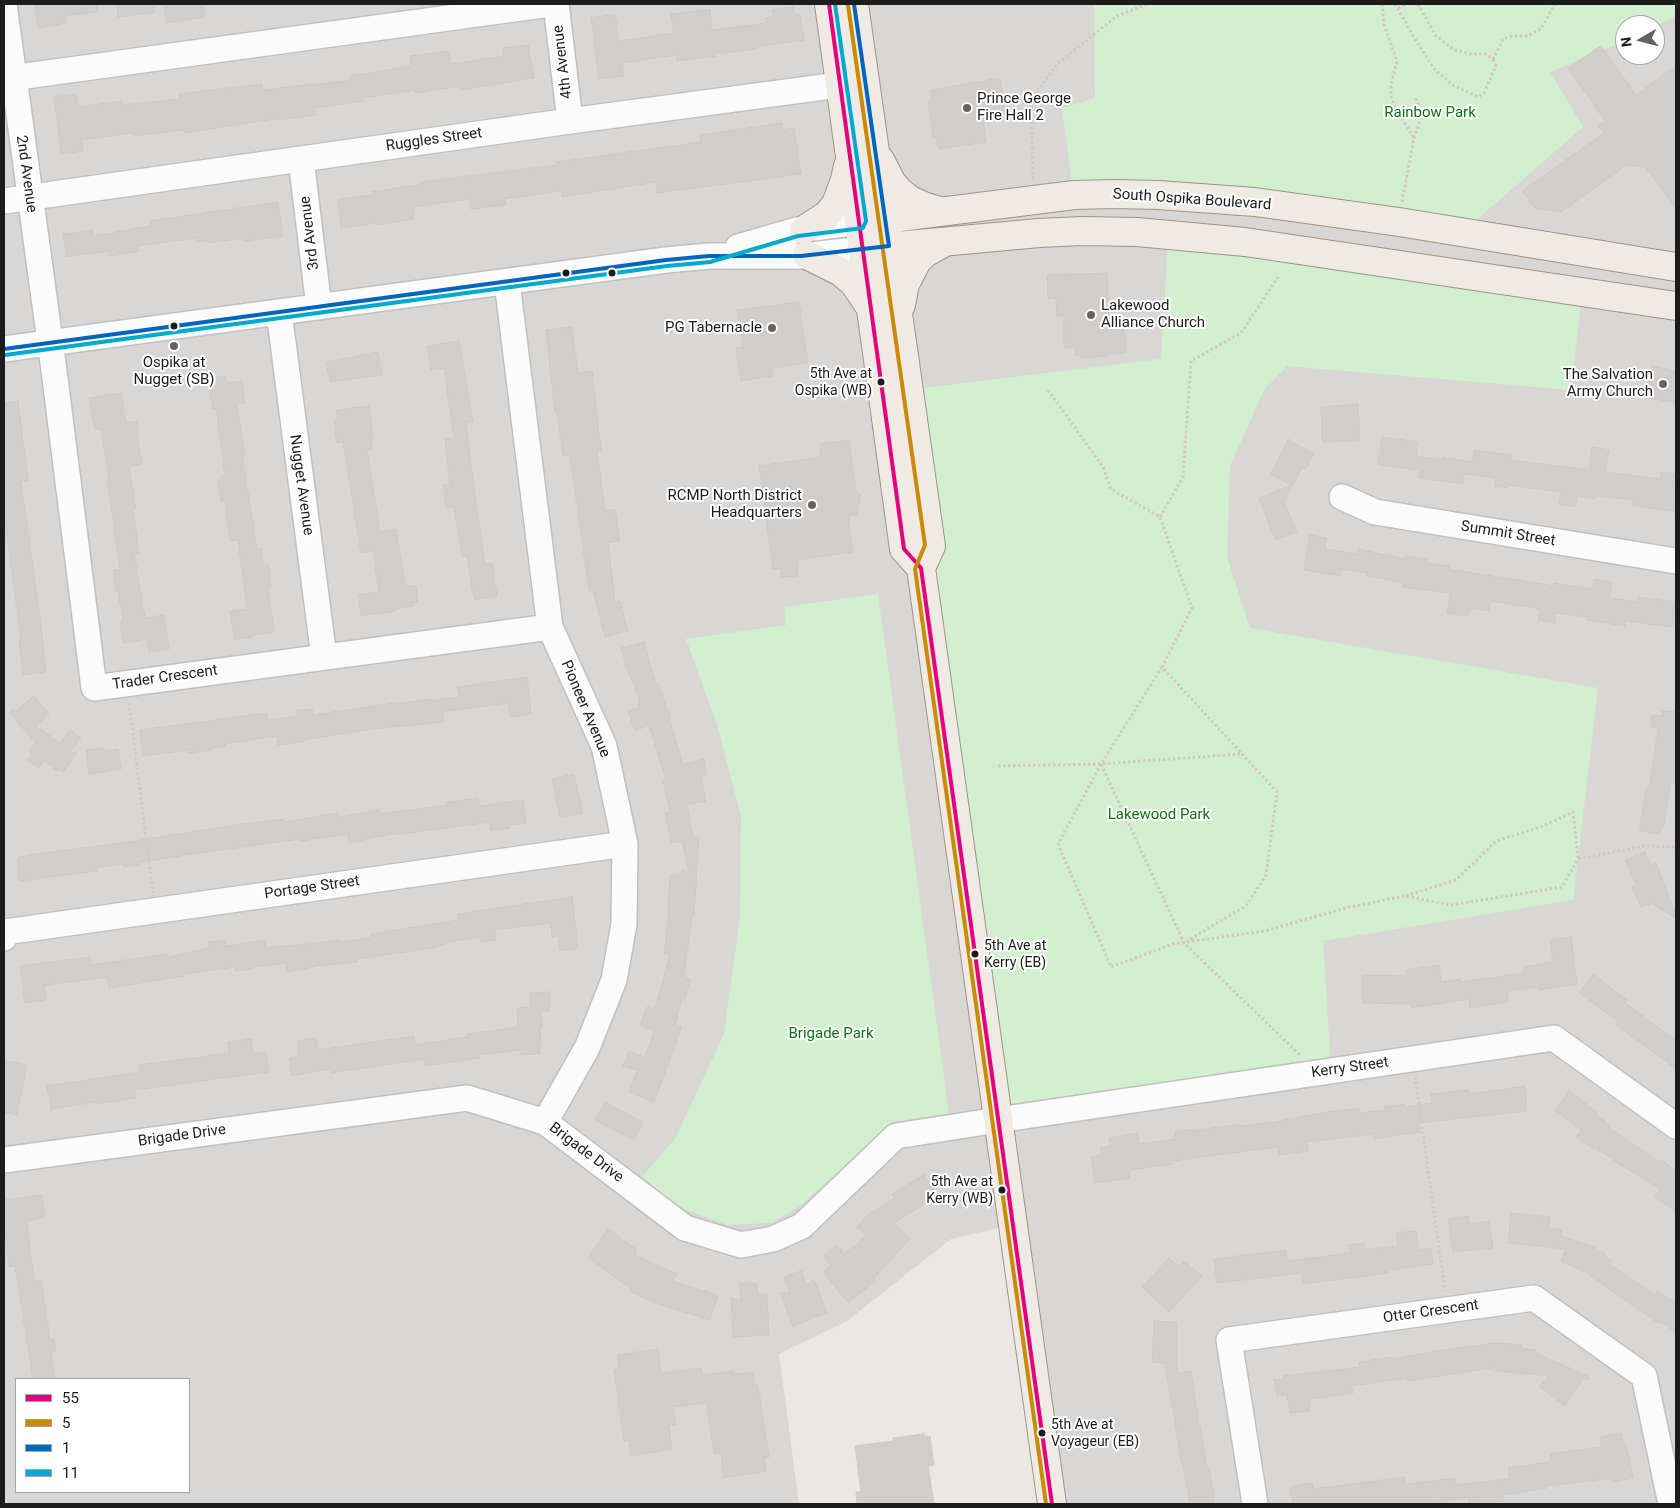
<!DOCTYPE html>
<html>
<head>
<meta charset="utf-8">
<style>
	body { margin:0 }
	#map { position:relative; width:1680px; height:1508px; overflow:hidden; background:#eae7e4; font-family:Roboto,sans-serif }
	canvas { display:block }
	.frame { position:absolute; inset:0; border:5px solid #1c1c1c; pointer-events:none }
	.legend { position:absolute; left:15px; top:1378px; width:175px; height:115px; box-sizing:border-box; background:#fff; border:1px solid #a4a4a4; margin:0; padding:6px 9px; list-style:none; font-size:15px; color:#1c1c1c }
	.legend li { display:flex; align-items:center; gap:10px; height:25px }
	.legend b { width:25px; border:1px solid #a4a4a4 }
	.north { position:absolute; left:1615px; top:15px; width:50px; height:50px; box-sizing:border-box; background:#fff; border:1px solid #a4a4a4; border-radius:50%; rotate:262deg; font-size:14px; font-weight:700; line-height:20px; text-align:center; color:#1c1c1c }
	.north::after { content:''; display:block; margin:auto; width:18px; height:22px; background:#646362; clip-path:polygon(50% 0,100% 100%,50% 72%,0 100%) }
</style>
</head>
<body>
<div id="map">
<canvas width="1680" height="1508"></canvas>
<div class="frame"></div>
<ul class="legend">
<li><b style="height:6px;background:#e5007d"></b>55</li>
<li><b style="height:6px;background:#cb8a06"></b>5</li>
<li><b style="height:6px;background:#0065bd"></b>1</li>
<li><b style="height:6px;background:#00a9ce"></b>11</li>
</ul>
<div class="north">N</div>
</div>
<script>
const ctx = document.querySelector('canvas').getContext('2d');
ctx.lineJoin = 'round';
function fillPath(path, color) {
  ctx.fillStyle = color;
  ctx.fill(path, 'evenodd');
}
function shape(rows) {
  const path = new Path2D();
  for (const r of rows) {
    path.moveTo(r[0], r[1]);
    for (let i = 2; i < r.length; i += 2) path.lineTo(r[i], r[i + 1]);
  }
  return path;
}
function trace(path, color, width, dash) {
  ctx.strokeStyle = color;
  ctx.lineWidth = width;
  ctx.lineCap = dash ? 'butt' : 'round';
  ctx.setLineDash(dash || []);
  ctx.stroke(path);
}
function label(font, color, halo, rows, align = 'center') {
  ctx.font = font + ' Roboto,sans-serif';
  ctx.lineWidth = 4;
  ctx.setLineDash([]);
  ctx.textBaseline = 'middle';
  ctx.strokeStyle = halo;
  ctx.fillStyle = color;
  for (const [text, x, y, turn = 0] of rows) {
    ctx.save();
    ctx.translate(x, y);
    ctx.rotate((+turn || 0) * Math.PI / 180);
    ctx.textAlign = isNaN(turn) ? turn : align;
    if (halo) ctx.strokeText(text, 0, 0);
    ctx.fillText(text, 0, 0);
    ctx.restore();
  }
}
const residential = shape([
	[4,4,1676,4,1676,1504,1052,1504,1010,1225,951,1239,847,1321,779,1354,799,1504,4,1504],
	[1625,25,1655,25,1655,55,1625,55],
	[16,1379,189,1379,189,1492,16,1492]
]);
const religious = shape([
	[794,279,807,282,834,303,845,314,852,356,811,359,804,302,799,298,792,296,776,298,773,282],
	[726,294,740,400,638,414,624,308],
	[835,399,845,436,818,441,816,454,750,465,768,590,801,586,804,583,801,565,835,560,839,598,782,606,784,623,681,637,654,440,670,438,668,420]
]);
const park = shape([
	[1094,4,1676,4,1676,16,1655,26,1625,25,1625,41,1550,72,1583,127,1465,230,1072,184,1062,108,1095,98],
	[1169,226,1582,293,1571,390,1287,366,1264,390,1230,466,1227,557,1250,628,1598,688,1573,900,1323,941,1331,1069,991,1109,891,392,1161,359],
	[878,594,949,1114,892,1122,800,1206,771,1223,727,1225,677,1206,642,1177,675,1139,724,1034,740,918,741,817,717,724,686,639,786,625,784,607]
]);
const building = shape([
	[34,4,98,4,98,12,65,16,66,23,38,28,34,4],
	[117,4,154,4,155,12,118,17,117,4],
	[164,4,203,4,205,17,166,23,164,4],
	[793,7,795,15,800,14,804,40,756,47,757,49,715,54,716,56,677,61,676,55,622,63,624,76,599,79,591,18,615,14,619,41,674,33,671,14,710,9,712,30,766,23,765,18,773,17,772,10,793,7],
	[528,45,534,78,461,90,460,86,415,93,415,90,362,98,363,101,315,108,316,115,275,120,274,119,184,133,184,130,133,136,133,133,82,140,83,151,61,154,54,97,76,94,78,107,122,101,123,105,179,99,179,94,262,84,263,90,312,84,312,85,350,80,350,76,411,66,410,56,449,51,451,64,504,56,503,48,528,45],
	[1601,46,1636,95,1676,66,1676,209,1645,167,1627,165,1561,212,1535,208,1522,191,1604,133,1598,125,1605,121,1568,68,1601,46],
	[1000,78,1005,113,983,117,986,142,939,149,939,145,937,146,936,137,933,138,928,101,932,101,931,90,1000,78],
	[782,123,783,130,794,128,801,174,657,193,656,182,562,197,561,191,505,199,506,205,471,209,470,199,413,207,414,219,377,225,377,223,341,228,338,199,372,195,372,192,421,184,421,182,557,165,557,162,701,142,700,135,782,123],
	[278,202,283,236,244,241,243,238,209,243,209,240,197,242,197,238,138,246,139,251,109,256,108,251,66,257,63,234,93,230,94,236,150,226,150,221,278,202],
	[1107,273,1109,328,1124,327,1126,353,1109,354,1109,356,1081,358,1081,355,1075,355,1074,348,1064,348,1064,316,1057,316,1056,298,1048,299,1047,275,1107,273],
	[799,302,808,363,772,368,773,376,741,381,736,348,743,347,737,310,799,302],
	[572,327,578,373,592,371,601,450,597,451,605,511,615,509,620,541,608,543,615,602,620,601,628,631,605,637,593,590,589,591,570,455,563,456,557,413,555,413,546,330,572,327],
	[459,341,473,422,466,423,476,503,485,564,492,563,497,596,474,600,467,556,462,557,454,506,446,508,443,485,450,484,445,439,454,438,444,368,431,370,427,346,459,341],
	[378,352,382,375,330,382,326,362,378,352],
	[1652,366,1676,371,1676,403,1646,397,1652,366],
	[226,376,227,383,242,381,245,403,237,405,245,455,242,455,257,549,261,548,263,564,268,564,271,588,268,589,274,632,252,635,252,637,234,640,230,611,247,609,238,540,230,541,225,501,221,502,218,480,221,480,221,476,225,475,216,408,213,409,208,379,226,376],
	[121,393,126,423,137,421,139,435,137,436,142,464,129,467,136,509,133,510,139,553,134,554,145,618,164,615,169,649,149,652,147,639,123,643,120,622,123,621,118,591,116,591,113,570,120,569,107,479,109,479,101,429,95,430,89,398,121,393],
	[18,401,28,480,21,481,41,625,46,672,23,675,19,640,21,640,4,511,4,403,18,401],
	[1358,404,1360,441,1322,442,1321,407,1358,404],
	[369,406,373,437,371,438,372,449,367,450,380,532,396,529,405,585,416,586,418,602,413,603,414,606,396,609,396,611,361,616,358,594,379,592,373,551,361,553,343,442,337,443,334,421,338,420,336,410,369,406],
	[1382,437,1418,442,1416,456,1442,460,1442,457,1472,462,1474,450,1512,455,1511,460,1589,470,1592,447,1609,450,1605,472,1660,479,1661,472,1675,474,1673,486,1676,487,1676,512,1632,505,1633,500,1596,496,1595,499,1577,496,1575,507,1559,504,1561,492,1508,485,1508,488,1495,486,1496,478,1464,474,1463,484,1419,478,1420,470,1378,465,1382,437],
	[1288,439,1314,454,1305,470,1302,468,1284,501,1297,532,1275,540,1259,498,1291,485,1271,474,1288,439],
	[849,440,856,491,861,495,857,515,848,516,853,552,797,560,798,576,781,577,781,568,773,569,759,466,820,457,820,444,849,440],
	[1310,535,1327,538,1325,549,1357,554,1358,549,1405,559,1405,556,1426,559,1426,563,1450,566,1449,569,1554,586,1554,583,1592,589,1594,579,1612,582,1610,598,1637,602,1638,597,1675,602,1672,627,1625,621,1625,626,1587,620,1588,617,1556,613,1555,623,1538,620,1540,609,1491,601,1489,611,1470,608,1468,616,1447,613,1450,593,1402,587,1402,582,1367,576,1367,573,1341,569,1340,576,1304,570,1310,535],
	[644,642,656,684,658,683,670,718,669,718,683,764,704,759,707,775,701,776,706,801,687,805,693,838,699,837,694,915,692,915,684,977,690,979,685,999,682,998,675,1025,682,1027,654,1102,629,1092,637,1071,623,1066,629,1051,645,1057,654,1031,640,1025,647,1007,655,1010,670,954,664,953,669,910,668,910,670,875,681,875,681,870,689,871,682,841,671,843,665,813,670,812,663,781,666,780,649,725,635,731,628,711,640,707,638,703,640,702,631,678,630,678,621,648,644,642],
	[527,677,531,714,510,717,508,703,442,712,444,722,372,729,303,740,303,742,278,745,277,736,225,744,226,746,211,748,212,750,189,753,188,750,143,756,140,730,267,713,268,720,298,716,297,710,312,709,313,715,401,702,402,703,430,699,430,701,459,697,457,687,527,677],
	[34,696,49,714,36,726,60,743,70,730,81,738,70,753,77,752,63,772,59,769,57,771,44,761,39,768,27,760,32,754,29,752,35,743,9,712,13,708,16,711,34,696],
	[1663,711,1676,712,1676,783,1670,783,1664,826,1661,826,1660,834,1640,831,1640,826,1646,788,1649,789,1658,728,1651,727,1652,715,1663,716,1663,711],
	[103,748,104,751,118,749,121,769,89,774,86,750,103,748],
	[574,774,583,813,560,818,552,779,574,774],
	[478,798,480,806,523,800,526,823,510,825,510,828,491,831,490,822,395,835,395,833,349,843,348,834,300,841,300,839,192,854,138,863,138,865,123,867,123,864,96,868,97,871,19,881,17,858,29,855,135,841,235,825,284,819,284,822,338,813,339,817,379,810,380,814,447,805,447,802,478,798],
	[1645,852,1650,865,1656,863,1676,914,1676,919,1652,903,1641,907,1632,887,1636,885,1625,860,1645,852],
	[572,897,578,948,560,951,558,936,552,937,551,923,495,930,496,940,481,942,481,937,446,942,446,944,432,948,358,959,358,962,324,965,287,972,286,963,253,967,253,969,235,971,234,967,184,974,184,976,109,988,107,977,44,985,46,1000,25,1003,20,966,90,957,91,965,167,954,168,957,209,948,208,942,224,940,225,946,265,940,266,948,287,945,287,946,301,944,302,945,339,940,340,942,371,938,371,934,458,920,457,914,572,897],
	[1571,937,1577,984,1539,990,1538,987,1507,991,1508,1002,1470,1008,1469,999,1411,1008,1411,1004,1362,1003,1362,975,1407,976,1406,970,1439,965,1441,982,1461,979,1461,982,1524,973,1524,967,1553,962,1550,940,1571,937],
	[1593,974,1627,1000,1625,1003,1676,1040,1676,1069,1616,1025,1618,1021,1579,993,1593,974],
	[549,992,550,1011,541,1011,542,1028,540,1028,541,1045,539,1045,540,1054,520,1055,520,1050,480,1055,480,1058,425,1066,424,1059,331,1073,330,1069,292,1076,289,1058,299,1056,297,1041,316,1038,318,1050,414,1036,415,1045,467,1037,467,1034,518,1027,517,1008,530,1007,529,993,549,992],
	[251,1039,253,1054,266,1052,269,1072,134,1090,136,1098,95,1104,95,1102,51,1109,47,1086,140,1072,139,1065,229,1053,228,1042,251,1039],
	[4,1060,27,1065,17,1115,4,1112,4,1060],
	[1525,1086,1527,1111,1418,1123,1420,1132,1374,1139,1373,1134,1307,1142,1308,1151,1279,1155,1277,1147,1172,1161,1172,1164,1129,1170,1130,1178,1095,1183,1091,1157,1102,1155,1100,1148,1110,1146,1109,1138,1138,1133,1139,1144,1176,1139,1175,1132,1192,1129,1192,1131,1240,1124,1240,1126,1274,1122,1321,1113,1359,1108,1360,1113,1385,1110,1384,1107,1405,1104,1406,1107,1432,1103,1431,1094,1469,1090,1470,1094,1525,1086],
	[1569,1091,1598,1113,1597,1115,1610,1125,1609,1127,1660,1163,1661,1160,1676,1171,1676,1212,1655,1197,1660,1189,1634,1172,1633,1173,1594,1147,1593,1149,1576,1137,1582,1130,1555,1110,1569,1091],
	[605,1102,643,1122,634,1140,595,1120,605,1102],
	[924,1175,938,1196,894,1223,910,1239,874,1278,876,1281,848,1303,823,1272,831,1266,823,1256,837,1245,844,1254,856,1245,866,1235,857,1227,870,1213,895,1198,892,1194,924,1175],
	[42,1195,45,1217,27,1221,34,1281,41,1280,50,1339,54,1339,56,1351,51,1352,55,1379,33,1379,15,1266,9,1267,4,1222,4,1200,42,1195],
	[1511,1213,1550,1217,1549,1228,1562,1230,1561,1236,1595,1247,1594,1248,1606,1254,1605,1256,1612,1261,1610,1264,1655,1295,1658,1291,1676,1303,1676,1332,1659,1321,1658,1323,1643,1313,1585,1272,1561,1261,1566,1249,1508,1243,1511,1213],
	[1468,1216,1469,1224,1489,1221,1493,1248,1453,1252,1448,1219,1468,1216],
	[608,1229,637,1250,634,1255,677,1274,673,1281,718,1295,710,1320,658,1304,630,1292,631,1289,588,1258,608,1229],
	[1416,1231,1419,1250,1431,1248,1433,1264,1388,1270,1389,1273,1303,1284,1301,1273,1217,1283,1214,1259,1286,1250,1287,1261,1350,1253,1349,1245,1364,1243,1364,1250,1398,1246,1396,1233,1416,1231],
	[1169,1258,1179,1267,1184,1261,1202,1276,1169,1312,1142,1287,1169,1258],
	[801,1271,806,1285,814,1279,827,1313,793,1326,780,1293,790,1293,784,1277,801,1271],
	[740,1283,757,1283,758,1295,767,1294,769,1335,733,1337,731,1298,741,1301,740,1283],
	[1154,1321,1177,1322,1177,1374,1191,1371,1199,1425,1200,1425,1207,1467,1209,1467,1215,1504,1190,1504,1183,1463,1181,1463,1173,1408,1172,1408,1165,1363,1152,1362,1154,1321],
	[1496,1343,1522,1345,1522,1348,1536,1350,1536,1353,1590,1377,1589,1379,1583,1379,1565,1406,1539,1387,1549,1376,1496,1371,1497,1367,1408,1381,1407,1378,1351,1386,1353,1393,1309,1399,1310,1411,1290,1413,1287,1395,1277,1396,1274,1380,1283,1379,1283,1376,1360,1367,1359,1362,1392,1357,1393,1359,1437,1351,1496,1343],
	[658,1349,661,1373,701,1368,702,1375,734,1371,734,1374,753,1372,755,1385,758,1385,769,1457,764,1457,766,1471,724,1478,721,1453,714,1454,706,1403,673,1407,676,1424,669,1425,672,1449,631,1456,629,1440,624,1441,614,1370,619,1369,617,1355,658,1349],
	[1621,1433,1623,1445,1626,1444,1633,1478,1612,1482,1612,1478,1547,1486,1547,1488,1503,1495,1504,1501,1480,1504,1469,1504,1468,1497,1428,1504,1293,1504,1290,1487,1312,1483,1313,1489,1405,1477,1406,1484,1455,1478,1456,1485,1510,1479,1508,1468,1551,1462,1550,1454,1602,1447,1600,1437,1621,1433],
	[924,1434,924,1437,930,1436,934,1465,928,1466,934,1504,857,1504,856,1492,861,1492,855,1446,893,1441,893,1438,924,1434]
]);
const path = shape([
	[1382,4,1384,25,1397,61,1391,85,1391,96,1396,109,1414,138],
	[1395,4,1418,44,1435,70,1453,85,1478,97,1484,93,1496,66,1493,59],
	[1418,4,1436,36,1454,50,1471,54,1485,54,1493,59,1504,38,1515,36,1527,36,1541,29,1555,4],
	[1398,8,1406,4],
	[1033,179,1031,99,1058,63,1117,16,1147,4],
	[1402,202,1414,138,1422,114,1415,97],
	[1048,390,1103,467,1111,489,1160,517,1192,608,1162,667,1277,792,1266,875,1246,906,1187,941],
	[1160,517,1183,477,1191,361,1241,333,1278,277],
	[1162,667,1101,764,1184,943,1300,1055],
	[129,703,153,893],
	[1101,764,1058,844,1111,967,1173,944,1264,931,1350,907,1405,896,1451,905,1562,887,1578,859,1645,846,1676,847],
	[998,766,1101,764,1241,754],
	[1406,896,1456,880,1496,841,1541,827,1573,812,1578,859],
	[1415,1077,1445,1291]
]);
const minor = shape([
	[4,4,55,378,94,688,550,627],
	[556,4,570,121],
	[4,79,550,4],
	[301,159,319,307],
	[4,201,570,121,861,82],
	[738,247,797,230,860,222],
	[507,282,550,627,604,746,625,844,624,924,614,980,587,1048,545,1122],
	[279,312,324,657],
	[4,349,666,260,709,256,801,256,864,249],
	[1342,497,1375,512,1676,561],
	[4,938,5,932,625,844],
	[4,1160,467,1098,545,1122,685,1228,741,1245,773,1239,802,1226,896,1136,998,1120,1554,1038,1676,1126],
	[1255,1504,1229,1340,1534,1298,1644,1376,1671,1504]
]);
const major = shape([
	[829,4,904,549,921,568,1052,1504],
	[854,4,931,546,921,568],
	[880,160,892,183,900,192,910,200,926,207,940,211],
	[860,222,1074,195,1114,194,1158,195,1255,202,1399,222,1676,267],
	[804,230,827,215,836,204,845,180,848,166],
	[864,249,1039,233,1082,231,1137,232,1245,242,1676,306],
	[807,255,841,272,854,283,870,307],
	[901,305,905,284,917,261,925,253,945,242]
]);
const bus1 = shape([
	[829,4,904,549,921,568,1052,1504]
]);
const bus2 = shape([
	[848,5,925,545,915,569,1046,1504]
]);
const bus3 = shape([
	[4,349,666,260,709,256,801,256,889,246,854,4]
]);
const bus4 = shape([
	[5,355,667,266,710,262,798,236,863,228,866,221,835,4]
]);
const markers = [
	[967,108,5,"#646362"],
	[566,273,4.5,"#1c1c1c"],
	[612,273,4.5,"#1c1c1c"],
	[1091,315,5,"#646362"],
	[174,326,4.5,"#1c1c1c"],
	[772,328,5,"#646362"],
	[174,346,5,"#646362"],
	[881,382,4.5,"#1c1c1c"],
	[1663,384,5,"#646362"],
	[812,505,5,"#646362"],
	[975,954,4.5,"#1c1c1c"],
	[1002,1190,4.5,"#1c1c1c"],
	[1042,1433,4.5,"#1c1c1c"]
];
const busNames = [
	["5th Ave at",872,374],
	["Ospika (WB)",872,391],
	["5th Ave at",984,946,"left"],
	["Kerry (EB)",984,963,"left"],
	["5th Ave at",993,1182],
	["Kerry (WB)",993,1199],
	["5th Ave at",1051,1425,"left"],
	["Voyageur (EB)",1051,1442,"left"]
];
const streetNames = [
	["4th Avenue",563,62,-97],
	["Ruggles Street",434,140,-8],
	["2nd Avenue",26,174,82],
	["South Ospika Boulevard",1192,200,4],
	["3rd Avenue",310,233,-97],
	["Nugget Avenue",301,485,82],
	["Summit Street",1508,534,9],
	["Trader Crescent",165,678,-8],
	["Pioneer Avenue",585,709,67],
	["Portage Street",312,888,-8],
	["Kerry Street",1350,1068,-8],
	["Brigade Drive",182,1136,-8],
	["Brigade Drive",586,1153,37],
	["Otter Crescent",1431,1312,-8]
];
const poiNames = [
	["Prince George",977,99,"left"],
	["Fire Hall 2",977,116,"left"],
	["Lakewood",1101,306,"left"],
	["Alliance Church",1101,323,"left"],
	["PG Tabernacle",762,328],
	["Ospika at",174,363,"center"],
	["Nugget (SB)",174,380,"center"],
	["The Salvation",1653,375],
	["Army Church",1653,392],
	["RCMP North District",802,496],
	["Headquarters",802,513]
];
const parkNames = [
	["Rainbow Park",1430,113],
	["Lakewood Park",1159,815],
	["Brigade Park",831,1034]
];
fillPath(residential, '#d9d7d6');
fillPath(religious, '#d8d7d6');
fillPath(park, '#d2efd0');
fillPath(building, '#d1cdcb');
trace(building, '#cdc9c6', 1);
trace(minor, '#c1c0bf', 28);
trace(major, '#9f9382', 30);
trace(path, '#d5c6c5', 3, [2.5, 2.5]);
trace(minor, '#fcfbfb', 25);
trace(major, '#efeae4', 28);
trace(bus1, '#e5007d', 4);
trace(bus2, '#cb8a06', 4);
trace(bus3, '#0065bd', 4);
trace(bus4, '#00a9ce', 4);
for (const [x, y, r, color] of markers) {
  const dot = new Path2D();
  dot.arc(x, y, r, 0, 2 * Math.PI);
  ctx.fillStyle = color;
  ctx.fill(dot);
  trace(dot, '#fff', 2);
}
label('14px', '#1c1c1c', '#fff', busNames, 'right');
label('15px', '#1c1c1c', '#fff', streetNames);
label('15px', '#1c1c1c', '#fff', poiNames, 'right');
label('15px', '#107312', '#fff', parkNames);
</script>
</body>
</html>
